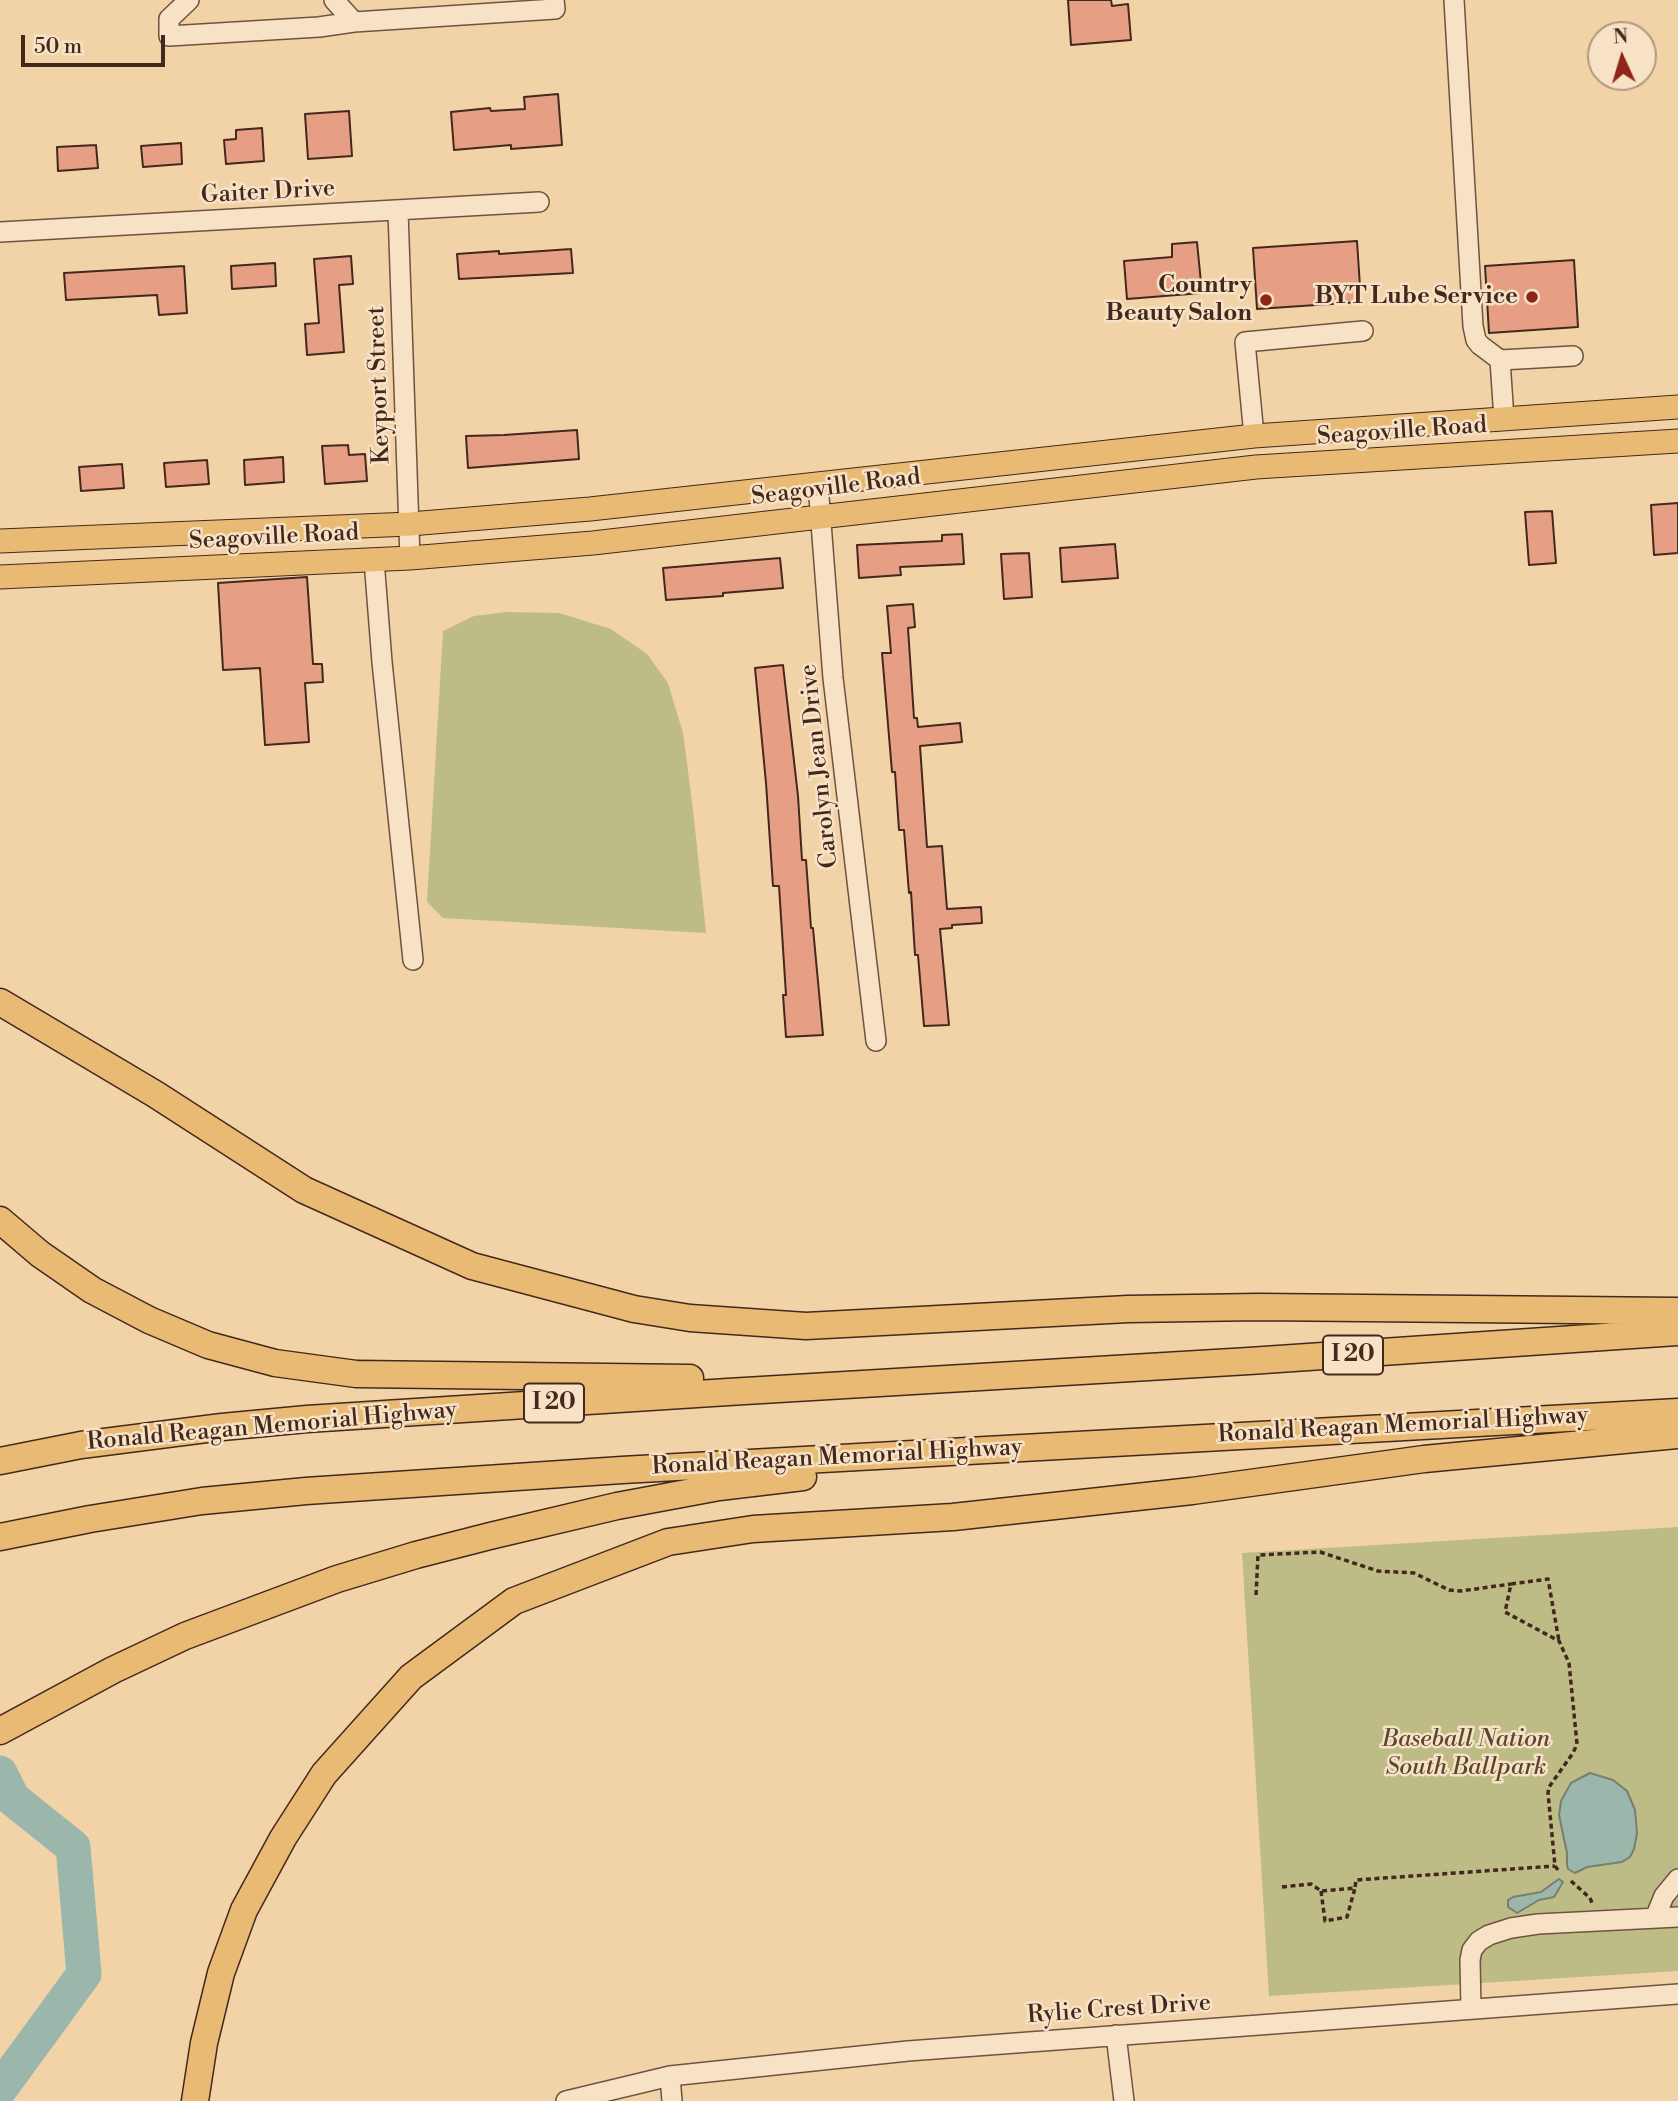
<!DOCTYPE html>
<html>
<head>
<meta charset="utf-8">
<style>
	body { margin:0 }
	#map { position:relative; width:1678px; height:2101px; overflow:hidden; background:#f2d3a8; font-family:"Libre Bodoni",serif }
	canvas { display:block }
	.north { position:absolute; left:1587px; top:21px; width:70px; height:70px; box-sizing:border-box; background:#f7e2c6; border:2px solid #af9882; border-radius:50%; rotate:356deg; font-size:19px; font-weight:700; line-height:28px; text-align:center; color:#43281d }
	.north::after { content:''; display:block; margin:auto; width:24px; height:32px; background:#8f2418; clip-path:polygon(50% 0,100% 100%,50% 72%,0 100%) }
	.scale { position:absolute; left:21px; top:35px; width:144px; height:32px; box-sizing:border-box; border:4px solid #43281d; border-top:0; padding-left:9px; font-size:21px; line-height:24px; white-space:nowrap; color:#43281d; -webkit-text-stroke:5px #f7e2c6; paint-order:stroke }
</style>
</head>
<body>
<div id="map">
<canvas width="1678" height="2101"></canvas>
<div class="north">N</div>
<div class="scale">50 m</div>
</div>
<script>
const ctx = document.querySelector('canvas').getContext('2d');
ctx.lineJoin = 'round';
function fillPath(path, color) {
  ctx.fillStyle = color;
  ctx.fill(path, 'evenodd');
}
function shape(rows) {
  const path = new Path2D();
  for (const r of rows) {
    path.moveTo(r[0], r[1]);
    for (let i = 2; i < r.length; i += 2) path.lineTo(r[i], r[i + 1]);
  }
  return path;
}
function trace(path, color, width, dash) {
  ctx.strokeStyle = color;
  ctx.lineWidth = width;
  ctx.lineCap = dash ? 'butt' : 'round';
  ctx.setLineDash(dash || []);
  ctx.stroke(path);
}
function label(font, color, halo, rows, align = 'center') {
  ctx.font = font + ' "Libre Bodoni",serif';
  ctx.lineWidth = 5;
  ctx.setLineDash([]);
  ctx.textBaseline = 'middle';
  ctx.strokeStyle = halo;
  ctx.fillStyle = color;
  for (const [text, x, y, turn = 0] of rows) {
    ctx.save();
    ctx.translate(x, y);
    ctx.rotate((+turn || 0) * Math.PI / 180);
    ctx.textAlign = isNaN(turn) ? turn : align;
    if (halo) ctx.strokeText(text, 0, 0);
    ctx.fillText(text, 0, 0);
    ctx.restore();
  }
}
const green = shape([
	[507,612,559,613,611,629,647,654,668,683,683,733,693,809,706,933,443,918,427,902,443,631,474,616],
	[1678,1527,1678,1971,1269,1996,1242,1553]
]);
const water = shape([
	[1590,1773,1613,1780,1627,1791,1635,1810,1637,1833,1634,1849,1630,1857,1622,1862,1587,1867,1575,1873,1568,1869,1567,1865,1567,1853,1559,1815,1561,1801,1571,1783,1590,1773],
	[1559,1879,1563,1882,1554,1897,1539,1900,1517,1913,1508,1907,1508,1900,1513,1897,1541,1892,1559,1879]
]);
const river = shape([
	[0,1773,13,1799,73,1847,84,1974,0,2089]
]);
const building = shape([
	[1068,0,1111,0,1112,6,1128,4,1131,40,1071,45,1068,0],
	[558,94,562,145,511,149,511,145,454,150,451,112,490,108,491,111,525,109,524,97,558,94],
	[349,111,352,156,308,159,305,114,349,111],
	[262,128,264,161,226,164,224,140,236,139,236,130,262,128],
	[181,143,182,164,143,167,141,146,181,143],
	[96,145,98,168,58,171,57,147,96,145],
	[1357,241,1361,302,1257,309,1253,248,1357,241],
	[1197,242,1202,293,1127,299,1124,261,1172,257,1172,244,1197,242],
	[571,249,573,273,459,279,457,254,499,251,499,254,571,249],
	[351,256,353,284,339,285,344,352,307,355,305,324,319,323,314,259,351,256],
	[1574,260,1578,327,1489,333,1485,266,1574,260],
	[275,263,276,286,232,289,231,266,275,263],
	[184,266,187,313,159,315,157,295,66,300,64,273,184,266],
	[577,430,579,459,468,468,466,436,504,435,577,430],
	[348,445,349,455,365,454,367,481,325,484,322,446,348,445],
	[283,457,284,482,245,485,244,460,283,457],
	[207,460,209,484,166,487,164,463,207,460],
	[122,464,124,488,81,491,79,467,122,464],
	[1678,503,1678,553,1654,555,1651,505,1678,503],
	[1552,511,1556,563,1529,565,1525,512,1552,511],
	[962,534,964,564,900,567,901,575,859,578,857,545,942,541,942,535,962,534],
	[1115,544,1118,578,1062,582,1060,548,1115,544],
	[1029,553,1032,597,1004,599,1001,554,1029,553],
	[780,558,783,588,723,593,723,596,666,600,663,568,780,558],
	[307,577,313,664,322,664,323,682,305,683,309,742,265,745,260,668,223,670,218,583,307,577],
	[913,604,915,627,908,628,914,718,917,718,918,727,960,723,962,742,920,746,927,847,942,846,947,909,981,907,982,923,952,925,952,928,940,929,949,1025,924,1026,918,955,915,955,911,892,909,893,904,830,899,830,895,772,892,772,882,653,891,653,887,606,913,604],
	[783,665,798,796,802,860,806,860,811,928,813,928,823,1035,786,1037,783,995,786,995,779,886,773,886,766,783,755,668,783,665]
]);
const path = shape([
	[1256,1595,1258,1555,1320,1552,1378,1571,1414,1573,1449,1590,1461,1591,1511,1584],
	[1558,1870,1555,1866,1548,1793,1549,1787,1573,1753,1577,1744,1569,1663,1559,1641,1505,1612,1511,1584,1548,1579,1559,1641],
	[1571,1881,1590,1898,1592,1903],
	[1282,1887,1311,1884,1321,1891,1355,1888,1356,1880,1555,1866],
	[1321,1891,1325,1921,1347,1917,1355,1888]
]);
const minor = shape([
	[189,0,169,19,169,36,319,27,354,22],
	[334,0,354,22,555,9,554,0],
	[1454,0,1473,326,1476,340,1480,345,1500,360],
	[398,211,410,558],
	[0,232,539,202],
	[1504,419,1500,360,1573,356],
	[1254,436,1245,342,1363,331],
	[818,484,833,678,876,1041],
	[374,560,382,662,413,960],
	[1655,1918,1664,1896,1678,1879],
	[1471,2009,1470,1960,1472,1950,1479,1941,1489,1935,1511,1928,1538,1924,1678,1917],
	[1116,2035,1124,2101],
	[670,2076,672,2101],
	[566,2101,670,2076,908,2051,1678,1994]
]);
const major = shape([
	[0,541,410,524,590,509,1254,436,1678,407],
	[0,577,410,558,593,543,1256,467,1678,441]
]);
const highway = shape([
	[0,1002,155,1094,304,1190,472,1266,634,1309,690,1318,806,1326,1128,1309,1259,1307,1678,1311],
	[0,1220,40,1254,92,1290,149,1320,208,1345,275,1363,356,1374,690,1378],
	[0,1461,81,1445,222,1427,307,1419,728,1392,1249,1361,1678,1332],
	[0,1537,90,1519,202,1501,306,1491,622,1470,1678,1412],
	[0,1731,113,1670,185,1636,337,1579,416,1555,490,1536,617,1506,719,1487,803,1477],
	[195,2101,204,2043,221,1973,244,1910,283,1838,324,1774,411,1677,514,1601,668,1542,753,1529,953,1517,1192,1491,1424,1459,1678,1435]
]);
const markers = [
	[1532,297,7,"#8f2418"],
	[1266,300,7,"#8f2418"]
];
const shields = [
	[1353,1355,60],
	[554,1403,60]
];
const shieldNames = [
	["I 20",1353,1355],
	["I 20",554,1403]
];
const streetNames = [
	["Gaiter Drive",268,193,-3],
	["Keyport Street",380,385,-92],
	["Seagoville Road",1402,432,-4],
	["Seagoville Road",836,488,-7],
	["Seagoville Road",274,538,-3],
	["Carolyn Jean Drive",820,766,-96],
	["Ronald Reagan Memorial Highway",1403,1426,-3],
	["Ronald Reagan Memorial Highway",272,1427,-5],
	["Ronald Reagan Memorial Highway",837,1458,-3],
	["Rylie Crest Drive",1119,2010,-4]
];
const poiNames = [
	["Country",1252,286],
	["Beauty Salon",1252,314],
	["BYT Lube Service",1518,297]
];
const parkNames = [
	["Baseball Nation",1466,1740],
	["South Ballpark",1466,1768]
];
fillPath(green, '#bdbc86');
fillPath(water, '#9bb7ab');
trace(water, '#787e72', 2);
trace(river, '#9bb7ab', 35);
fillPath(building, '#e69f85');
trace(building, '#43281d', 2);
trace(minor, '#6f5340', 22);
trace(major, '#43281d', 25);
trace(highway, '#43281d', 29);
trace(path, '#43281d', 3.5, [5, 3.5]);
trace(minor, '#f7e2c6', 19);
trace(major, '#e9ba74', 23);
trace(highway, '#e9ba74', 26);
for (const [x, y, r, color] of markers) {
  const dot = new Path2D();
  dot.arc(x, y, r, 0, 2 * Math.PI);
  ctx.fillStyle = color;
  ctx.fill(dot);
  trace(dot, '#f7e2c6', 2.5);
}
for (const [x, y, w] of shields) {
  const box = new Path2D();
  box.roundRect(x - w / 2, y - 19.5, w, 39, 5);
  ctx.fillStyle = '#f7e2c6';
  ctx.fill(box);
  trace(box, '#43281d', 2);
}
label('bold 23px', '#43281d', null, shieldNames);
label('24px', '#43281d', '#f7e2c6', streetNames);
label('bold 24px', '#43281d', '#f7e2c6', poiNames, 'right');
label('italic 24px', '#5b4632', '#f7e2c6', parkNames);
</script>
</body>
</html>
